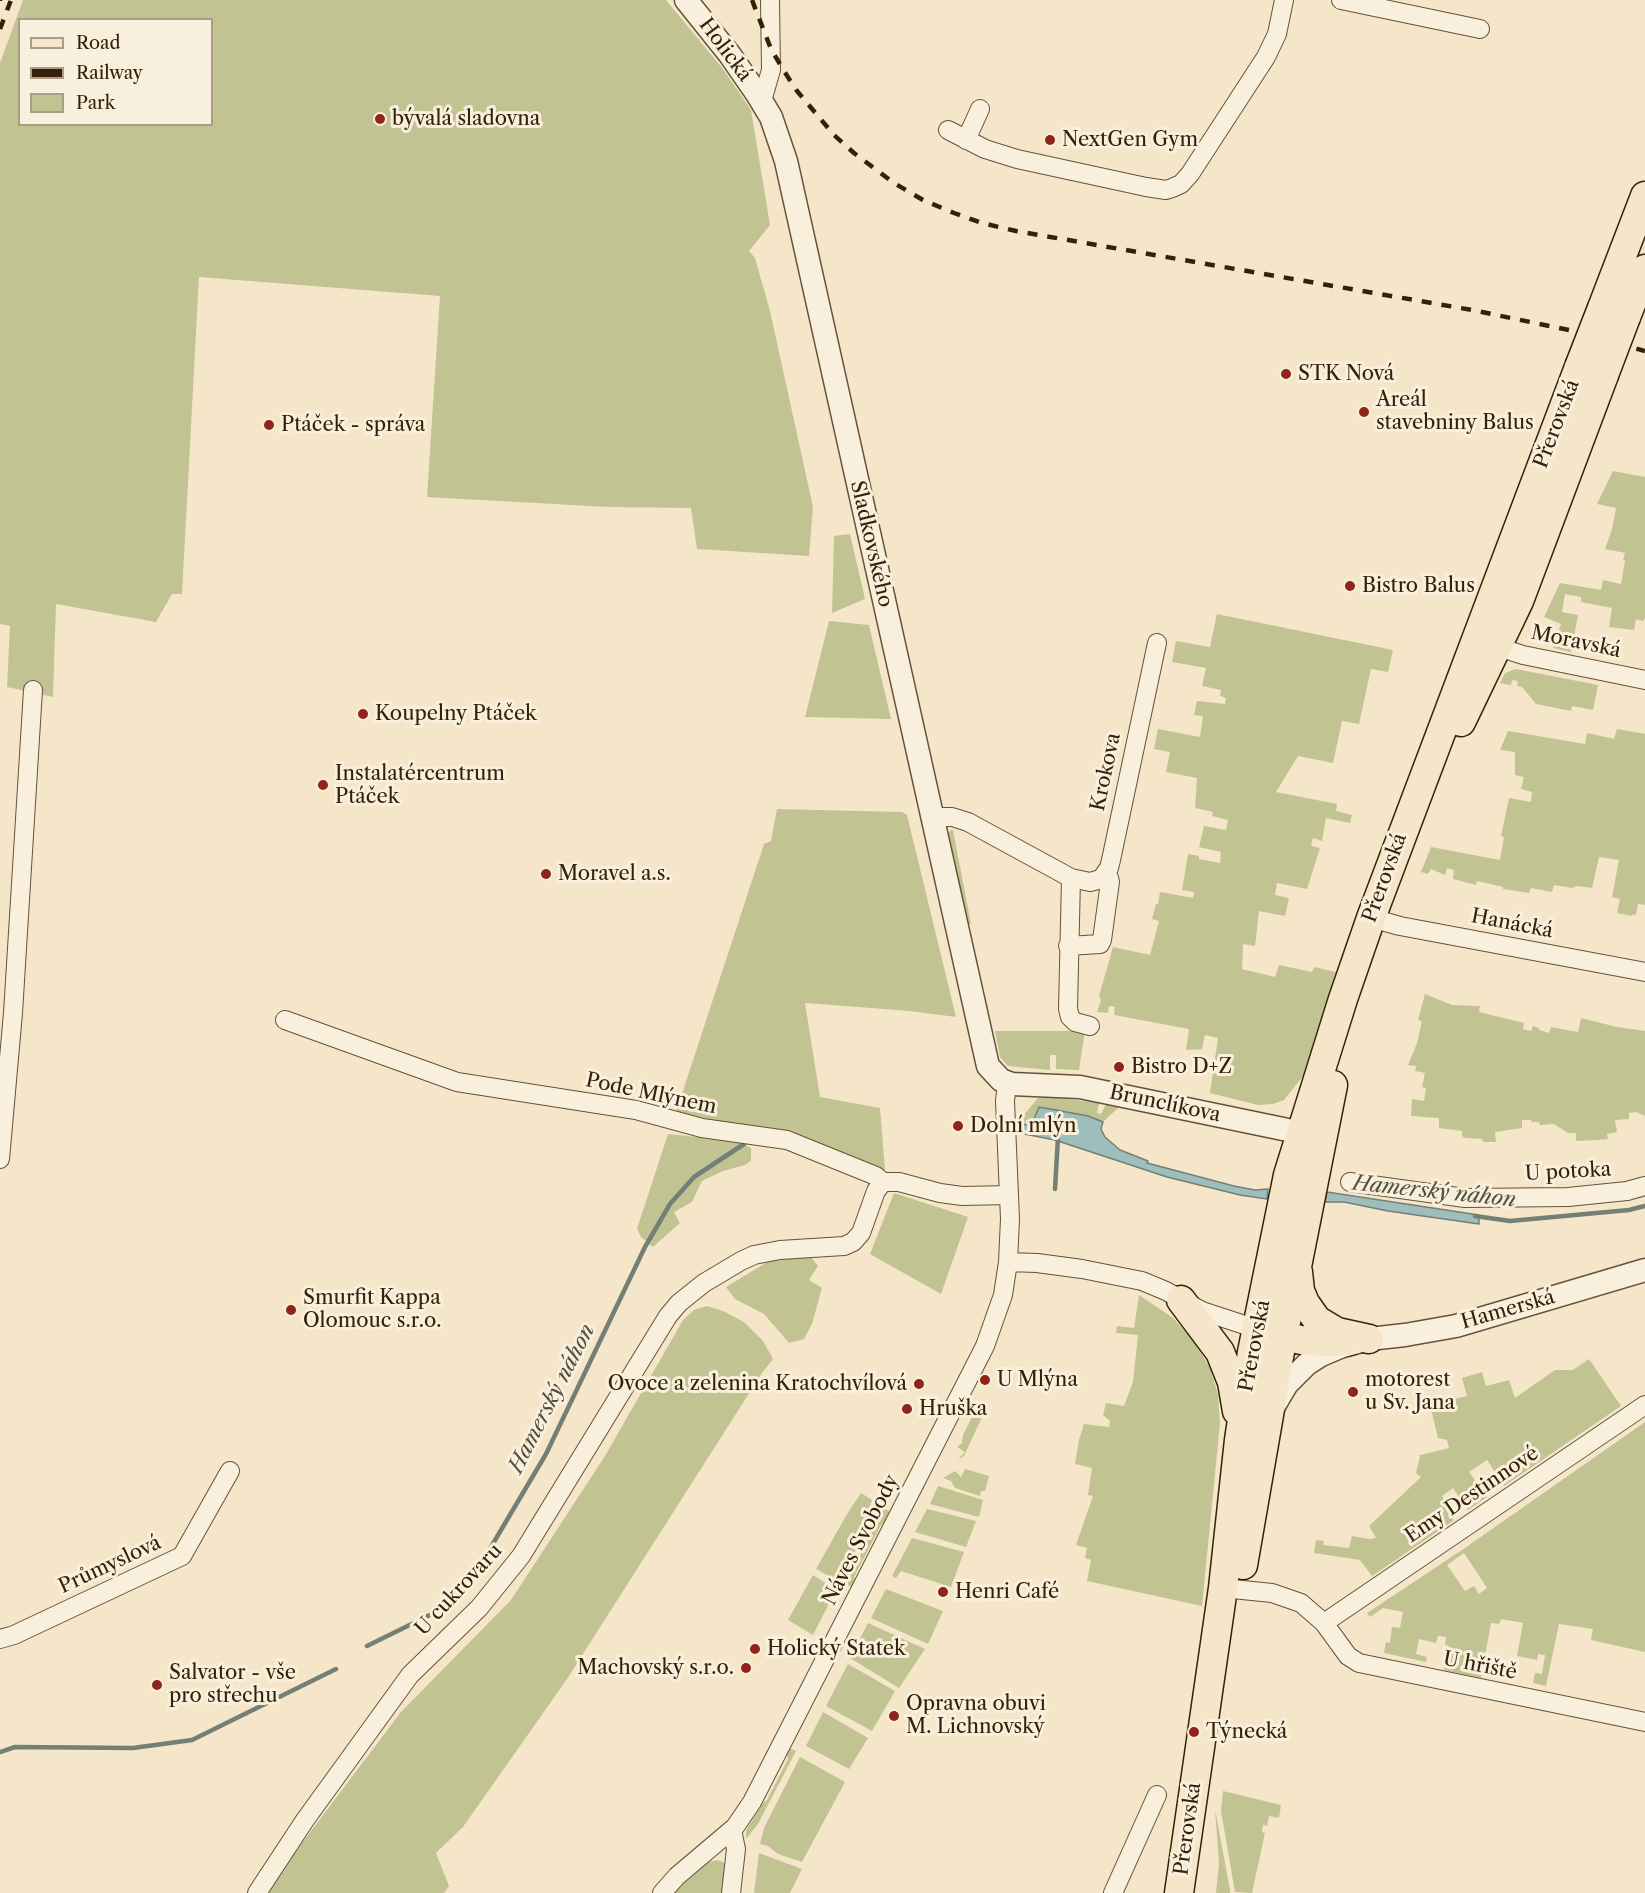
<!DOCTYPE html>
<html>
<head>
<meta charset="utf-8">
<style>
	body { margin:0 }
	#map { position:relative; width:1645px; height:1893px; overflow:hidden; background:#f5e6c9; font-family:"Libre Caslon Text",serif }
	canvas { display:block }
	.legend { position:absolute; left:18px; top:18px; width:195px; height:108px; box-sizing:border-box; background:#f8efdc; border:2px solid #aa9d87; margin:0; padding:8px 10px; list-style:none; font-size:18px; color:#352107 }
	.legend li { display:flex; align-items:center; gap:12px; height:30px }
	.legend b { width:30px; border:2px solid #aa9d87 }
</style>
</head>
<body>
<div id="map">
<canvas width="1645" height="1893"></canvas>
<ul class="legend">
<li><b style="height:8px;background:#f5e6c9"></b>Road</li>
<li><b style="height:8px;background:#352107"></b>Railway</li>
<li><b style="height:16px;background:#c1c393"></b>Park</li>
</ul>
</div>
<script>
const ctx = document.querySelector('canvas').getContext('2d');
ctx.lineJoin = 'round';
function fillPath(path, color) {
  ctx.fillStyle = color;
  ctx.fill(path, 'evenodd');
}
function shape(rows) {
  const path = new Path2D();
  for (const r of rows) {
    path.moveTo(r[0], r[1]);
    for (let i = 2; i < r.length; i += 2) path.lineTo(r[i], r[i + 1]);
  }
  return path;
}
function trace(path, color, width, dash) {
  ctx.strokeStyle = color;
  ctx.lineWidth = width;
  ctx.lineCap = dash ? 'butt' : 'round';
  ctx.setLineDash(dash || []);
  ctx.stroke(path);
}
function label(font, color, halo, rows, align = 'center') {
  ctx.font = font + ' "Libre Caslon Text",serif';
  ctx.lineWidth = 6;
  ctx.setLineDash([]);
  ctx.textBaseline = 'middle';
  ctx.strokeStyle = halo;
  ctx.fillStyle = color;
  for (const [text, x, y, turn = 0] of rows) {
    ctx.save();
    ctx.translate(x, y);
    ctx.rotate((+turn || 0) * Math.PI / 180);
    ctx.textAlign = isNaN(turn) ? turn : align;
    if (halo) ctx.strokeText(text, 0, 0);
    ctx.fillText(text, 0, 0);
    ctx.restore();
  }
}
const green = shape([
	[23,0,666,0,723,69,751,110,770,225,749,251,755,258,770,311,813,507,809,556,697,549,691,508,609,507,427,497,440,296,199,277,182,594,172,594,156,622,56,604,53,697,7,687,10,626,0,624,0,63],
	[20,20,212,20,212,124,20,124],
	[1613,471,1645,477,1645,618,1643,621,1636,619,1634,630,1609,627,1612,608,1581,602,1581,597,1565,594,1562,612,1578,615,1571,652,1553,648,1561,624,1544,617,1560,583,1601,590,1603,580,1621,584,1625,561,1623,560,1625,553,1605,549,1612,529,1616,508,1597,504],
	[850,534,865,599,832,613,834,536],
	[1217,614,1393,650,1388,672,1371,669,1359,724,1342,721,1333,763,1298,756,1276,792,1337,804,1336,811,1352,815,1350,823,1326,818,1322,841,1313,838,1311,846,1320,848,1307,889,1277,883,1275,895,1289,898,1285,916,1259,911,1255,946,1243,944,1242,969,1275,977,1279,965,1312,972,1314,967,1336,972,1303,1076,1284,1100,1273,1104,1258,1105,1210,1093,1218,1038,1205,1035,1202,1049,1186,1050,1189,1029,1114,1015,1115,1007,1109,1006,1108,1013,1097,1012,1101,1000,1099,996,1113,947,1150,955,1159,921,1152,919,1156,904,1158,904,1160,892,1193,898,1194,892,1182,890,1188,854,1199,856,1199,859,1220,863,1221,852,1199,847,1204,826,1226,830,1228,820,1212,816,1213,812,1195,808,1197,778,1166,772,1170,752,1154,749,1158,729,1200,737,1203,716,1194,715,1197,701,1225,704,1226,698,1220,696,1221,690,1202,686,1206,668,1172,662,1176,641,1210,647],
	[829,621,869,625,891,719,805,717],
	[1516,669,1598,685,1593,710,1572,706,1571,711,1536,704,1522,687,1517,686,1518,681,1512,680,1511,685,1500,683,1505,673],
	[1617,729,1645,734,1645,905,1638,904,1636,915,1633,914,1632,916,1617,913,1620,899,1612,897,1619,860,1599,857,1592,888,1577,886,1572,888,1554,885,1552,892,1531,888,1529,893,1503,889,1503,887,1477,881,1476,885,1453,879,1454,870,1447,868,1445,875,1431,869,1428,874,1421,872,1431,847,1500,860,1504,837,1501,836,1509,798,1531,802,1532,792,1521,789,1524,777,1515,775,1515,752,1500,750,1508,731,1585,744,1587,733,1614,739],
	[777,809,902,812,907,815,956,1017,910,1011,805,1003,820,1097,880,1108,885,1170,794,1133,722,1122,676,1112,764,844,771,841],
	[951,830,953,830,971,924,969,924,966,925,947,835],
	[1425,994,1452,1005,1480,1006,1479,1012,1524,1023,1523,1029,1531,1031,1533,1026,1539,1028,1539,1030,1549,1033,1551,1027,1578,1032,1581,1018,1617,1027,1645,1031,1645,1116,1636,1112,1629,1113,1629,1119,1615,1120,1617,1132,1607,1134,1608,1139,1598,1140,1576,1141,1576,1133,1568,1133,1554,1124,1540,1125,1539,1122,1532,1122,1531,1120,1522,1120,1522,1128,1495,1132,1496,1142,1483,1142,1482,1139,1465,1138,1462,1136,1462,1131,1439,1128,1439,1118,1411,1116,1412,1099,1424,1101,1426,1088,1422,1087,1425,1073,1415,1071,1416,1066,1408,1065,1417,1043,1422,1021,1418,1020],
	[995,1031,1085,1031,1079,1070,1056,1069,1056,1055,1050,1055,1050,1070,1008,1066,1000,1057],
	[1038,1098,1061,1098,1099,1103,1097,1113,1101,1114,1106,1104,1119,1107,1103,1122,1088,1116,1018,1125,1018,1122],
	[668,1134,737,1141,751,1148,751,1161,745,1165,723,1171,702,1181,692,1202,674,1212,680,1223,653,1247,641,1237,637,1229],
	[894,1193,968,1217,941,1294,870,1254],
	[808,1253,818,1266,809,1280,822,1288,812,1324,804,1339,789,1343,764,1314,735,1299,726,1287,774,1258],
	[1139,1295,1173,1318,1194,1341,1210,1368,1218,1395,1220,1423,1202,1606,1087,1581,1091,1560,1085,1558,1087,1548,1076,1545,1093,1496,1088,1495,1092,1468,1075,1464,1079,1440,1084,1424,1109,1427,1110,1421,1103,1415,1106,1403,1124,1406,1133,1382,1138,1335,1116,1333,1117,1326,1134,1328],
	[707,1306,723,1311,744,1322,763,1341,773,1359,762,1373,567,1679,463,1827,436,1853,449,1886,444,1893,264,1893,401,1712,511,1600,605,1456,683,1320,694,1310],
	[1589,1359,1621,1406,1504,1486,1487,1460,1469,1472,1487,1497,1468,1510,1453,1488,1442,1496,1454,1515,1453,1521,1372,1576,1360,1560,1314,1553,1316,1540,1324,1541,1323,1545,1349,1548,1352,1536,1369,1539,1376,1538,1369,1526,1421,1477,1416,1473,1420,1456,1417,1456,1449,1448,1447,1440,1438,1438,1430,1405,1467,1396,1462,1378,1482,1372,1486,1386,1509,1380,1515,1398,1555,1370,1573,1370],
	[978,1404,986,1407,982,1417,964,1456,958,1459,965,1452,957,1447,962,1443,963,1435,973,1415,979,1417,984,1408],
	[1645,1422,1645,1652,1591,1640,1593,1629,1559,1624,1546,1686,1533,1683,1535,1673,1542,1674,1545,1655,1538,1654,1537,1660,1517,1656,1523,1623,1501,1619,1499,1624,1491,1623,1481,1678,1444,1670,1449,1646,1445,1645,1446,1637,1438,1636,1436,1643,1419,1639,1416,1654,1427,1657,1426,1662,1384,1653,1386,1642,1390,1643,1392,1627,1400,1628,1403,1612,1383,1608,1370,1617,1367,1613,1462,1550],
	[1464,1553,1487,1588,1479,1594,1474,1586,1465,1591,1447,1565],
	[965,1469,989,1476,985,1491,981,1491,980,1496,955,1488,951,1481,943,1478,955,1471,961,1477],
	[938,1486,983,1500,979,1517,930,1504],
	[861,1493,872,1500,869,1508,871,1520,840,1582,816,1569,847,1514],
	[883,1508,889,1511,888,1521,881,1525,854,1577,856,1583,850,1587,847,1583],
	[927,1509,976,1521,966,1547,915,1532],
	[912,1538,964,1552,951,1587,901,1571,896,1578,892,1576],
	[813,1575,836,1590,813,1635,788,1620],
	[886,1589,943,1611,928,1644,871,1618],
	[868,1623,925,1649,899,1688,850,1658],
	[848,1664,895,1691,872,1731,826,1706],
	[823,1712,868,1738,849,1769,806,1746],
	[789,1748,796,1751,758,1824,746,1839,746,1830,763,1803,767,1800,788,1759,786,1751],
	[800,1757,845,1782,802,1862,778,1854,768,1846,760,1844,764,1828],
	[1223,1791,1281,1805,1279,1818,1269,1816,1267,1826,1263,1825,1262,1832,1265,1833,1252,1893,1235,1892,1221,1811],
	[1215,1809,1230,1890,1230,1893,1216,1893,1219,1863],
	[759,1853,802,1869,790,1893,754,1893],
	[718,1860,725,1863,730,1873,726,1893,673,1893,692,1873,708,1862]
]);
const water = shape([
	[1039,1107,1088,1116,1103,1122,1101,1129,1105,1137,1120,1150,1148,1161,1147,1163,1234,1186,1255,1190,1268,1189,1267,1199,1240,1195,1167,1177,1055,1140,1019,1133,1018,1125,1032,1124,1039,1107],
	[1327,1192,1479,1215,1479,1224,1388,1211,1344,1202,1325,1202,1327,1192]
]);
const stream = shape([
	[991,1130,997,1130],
	[1055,1189,1058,1137],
	[1475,1216,1510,1221,1629,1210,1645,1206],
	[367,1646,446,1607,475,1574,546,1454,645,1247,670,1204,694,1177,744,1144],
	[0,1752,15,1747,133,1748,192,1740,336,1669]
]);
const minor = shape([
	[1341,0,1480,29],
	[762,101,771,70,770,0],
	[948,130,985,149,1017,159,1146,187,1166,190,1172,188,1181,184,1190,174,1266,57,1277,34,1284,0],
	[966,140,980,109],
	[1498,647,1523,655,1645,680],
	[933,817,952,817,968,822,1071,878,1090,882,1101,879,1109,868,1111,860,1157,643],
	[1071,878,1068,1009,1070,1017,1075,1022,1090,1026],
	[1371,918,1400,926,1645,972],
	[1068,946,1100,944,1102,940,1110,882,1109,878,1106,874],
	[285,1020,457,1082,636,1110,702,1128,787,1140,876,1176,883,1182,899,1182,940,1193,962,1196,1009,1195],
	[0,1159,13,1013,33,690],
	[1350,1182,1465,1198,1568,1197,1627,1191,1645,1186],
	[1008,1262,1037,1263,1082,1269,1142,1281,1166,1291,1202,1311,1257,1329],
	[1223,1588,1272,1593,1301,1603,1324,1623,1348,1656,1359,1663,1645,1722],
	[1324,1623,1645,1405],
	[0,1639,14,1635,182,1556,230,1471],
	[257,1893,305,1820,410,1675,479,1608,521,1556,668,1316,679,1303,704,1283,741,1261,754,1255,780,1250,844,1246,853,1242,861,1233,876,1191,883,1182],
	[662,1893,677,1876,735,1827,752,1802,985,1346,1003,1295,1008,1262,1010,1219,1005,1101,1007,1082],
	[731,1893,736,1849,732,1830],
	[1113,1893,1157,1795]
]);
const tertiary = shape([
	[686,0,730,55,757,94,771,117,786,161,988,1066,1001,1080,1012,1084,1080,1087,1317,1136],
	[1274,1406,1287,1384,1307,1364,1321,1355,1340,1347,1369,1339,1405,1335,1456,1326,1645,1270]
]);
const primary = shape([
	[1602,308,1645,196],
	[1626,317,1645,269],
	[1461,722,1519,601,1604,375],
	[1298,1272,1300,1291,1305,1303,1317,1320,1337,1332,1369,1339],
	[1181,1300,1220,1352,1232,1382,1237,1411],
	[1264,1331,1301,1340,1325,1342,1349,1341],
	[1243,1565,1279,1357,1333,1085],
	[1179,1893,1223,1588,1239,1440,1252,1352,1288,1175,1343,999,1371,918,1579,367]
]);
const rail = shape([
	[752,0,771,49,784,71,797,91,834,135,854,153,894,183,923,200,954,213,982,223,1016,231,1472,310,1569,330,1645,351],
	[0,1,0,0],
	[0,29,11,0]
]);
const primaryBridge = shape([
	[1579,367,1602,308],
	[1604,375,1626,317]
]);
const markers = [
	[380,119,6,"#8f2418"],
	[1050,140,6,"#8f2418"],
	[1286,374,6,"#8f2418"],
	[1364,412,6,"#8f2418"],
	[269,425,6,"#8f2418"],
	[1350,586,6,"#8f2418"],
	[363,714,6,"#8f2418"],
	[323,785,6,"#8f2418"],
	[546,874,6,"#8f2418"],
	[1119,1067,6,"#8f2418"],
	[958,1126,6,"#8f2418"],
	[291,1310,6,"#8f2418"],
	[985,1380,6,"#8f2418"],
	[919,1384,6,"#8f2418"],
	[1353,1392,6,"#8f2418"],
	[907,1409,6,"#8f2418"],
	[943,1592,6,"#8f2418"],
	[755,1649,6,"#8f2418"],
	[746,1668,6,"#8f2418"],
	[157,1685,6,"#8f2418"],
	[894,1716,6,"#8f2418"],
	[1194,1732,6,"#8f2418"]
];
const streetNames = [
	["Holická",725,50,53],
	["Přerovská",1557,424,-69],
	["Sladkovského",871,544,77],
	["Moravská",1576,642,12],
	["Krokova",1106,772,-78],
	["Přerovská",1385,878,-70],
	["Hanácká",1512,924,11],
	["Pode Mlýnem",651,1094,12],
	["Brunclíkova",1165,1104,12],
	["U potoka",1568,1172,-3],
	["Hamerská",1508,1310,-16],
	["Přerovská",1255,1346,-79],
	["Emy Destinnové",1472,1495,-34],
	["Náves Svobody",861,1540,-63],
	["Průmyslová",110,1565,-25],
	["U cukrovaru",459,1590,-47],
	["U hřiště",1480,1666,11],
	["Přerovská",1188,1829,-82]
];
const poiNames = [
	["bývalá sladovna",392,119],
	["NextGen Gym",1062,140],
	["STK Nová",1298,374],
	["Areál",1376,400],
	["stavebniny Balus",1376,423],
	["Ptáček - správa",281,425],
	["Bistro Balus",1362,586],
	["Koupelny Ptáček",375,714],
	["Instalatércentrum",335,774],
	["Ptáček",335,797],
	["Moravel a.s.",558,874],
	["Bistro D+Z",1131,1067],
	["Dolní mlýn",970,1126],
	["Smurfit Kappa",303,1298],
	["Olomouc s.r.o.",303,1321],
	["U Mlýna",997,1380],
	["motorest",1365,1380],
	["u Sv. Jana",1365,1403],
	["Ovoce a zelenina Kratochvílová",907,1384,"right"],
	["Hruška",919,1409],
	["Henri Café",955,1592],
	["Holický Statek",767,1649],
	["Machovský s.r.o.",734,1668,"right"],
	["Salvator - vše",169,1673],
	["pro střechu",169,1696],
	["Opravna obuvi",906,1704],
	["M. Lichnovský",906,1727],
	["Týnecká",1206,1732]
];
const waterNames = [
	["Hamerský náhon",1434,1192,6],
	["Hamerský náhon",552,1399,-63]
];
fillPath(green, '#c1c393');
fillPath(water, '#9ebebe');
trace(water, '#747f75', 1.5);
trace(stream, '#747f75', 4.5);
trace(minor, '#655238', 20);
trace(tertiary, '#655238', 25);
trace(primary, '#352107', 31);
trace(minor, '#f8efdc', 18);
trace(tertiary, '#f8efdc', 22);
trace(primary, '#f5e6c9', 28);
trace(rail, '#352107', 4.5, [10, 10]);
trace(primaryBridge, '#352107', 31, []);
trace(primaryBridge, '#f5e6c9', 28);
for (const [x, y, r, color] of markers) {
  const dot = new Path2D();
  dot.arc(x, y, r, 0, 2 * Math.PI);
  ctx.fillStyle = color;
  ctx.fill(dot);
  trace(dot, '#f8efdc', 2);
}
label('20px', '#352107', '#f8efdc', streetNames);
label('20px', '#352107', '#f8efdc', poiNames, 'left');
label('italic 21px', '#54503e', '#f8efdc', waterNames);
</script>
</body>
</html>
